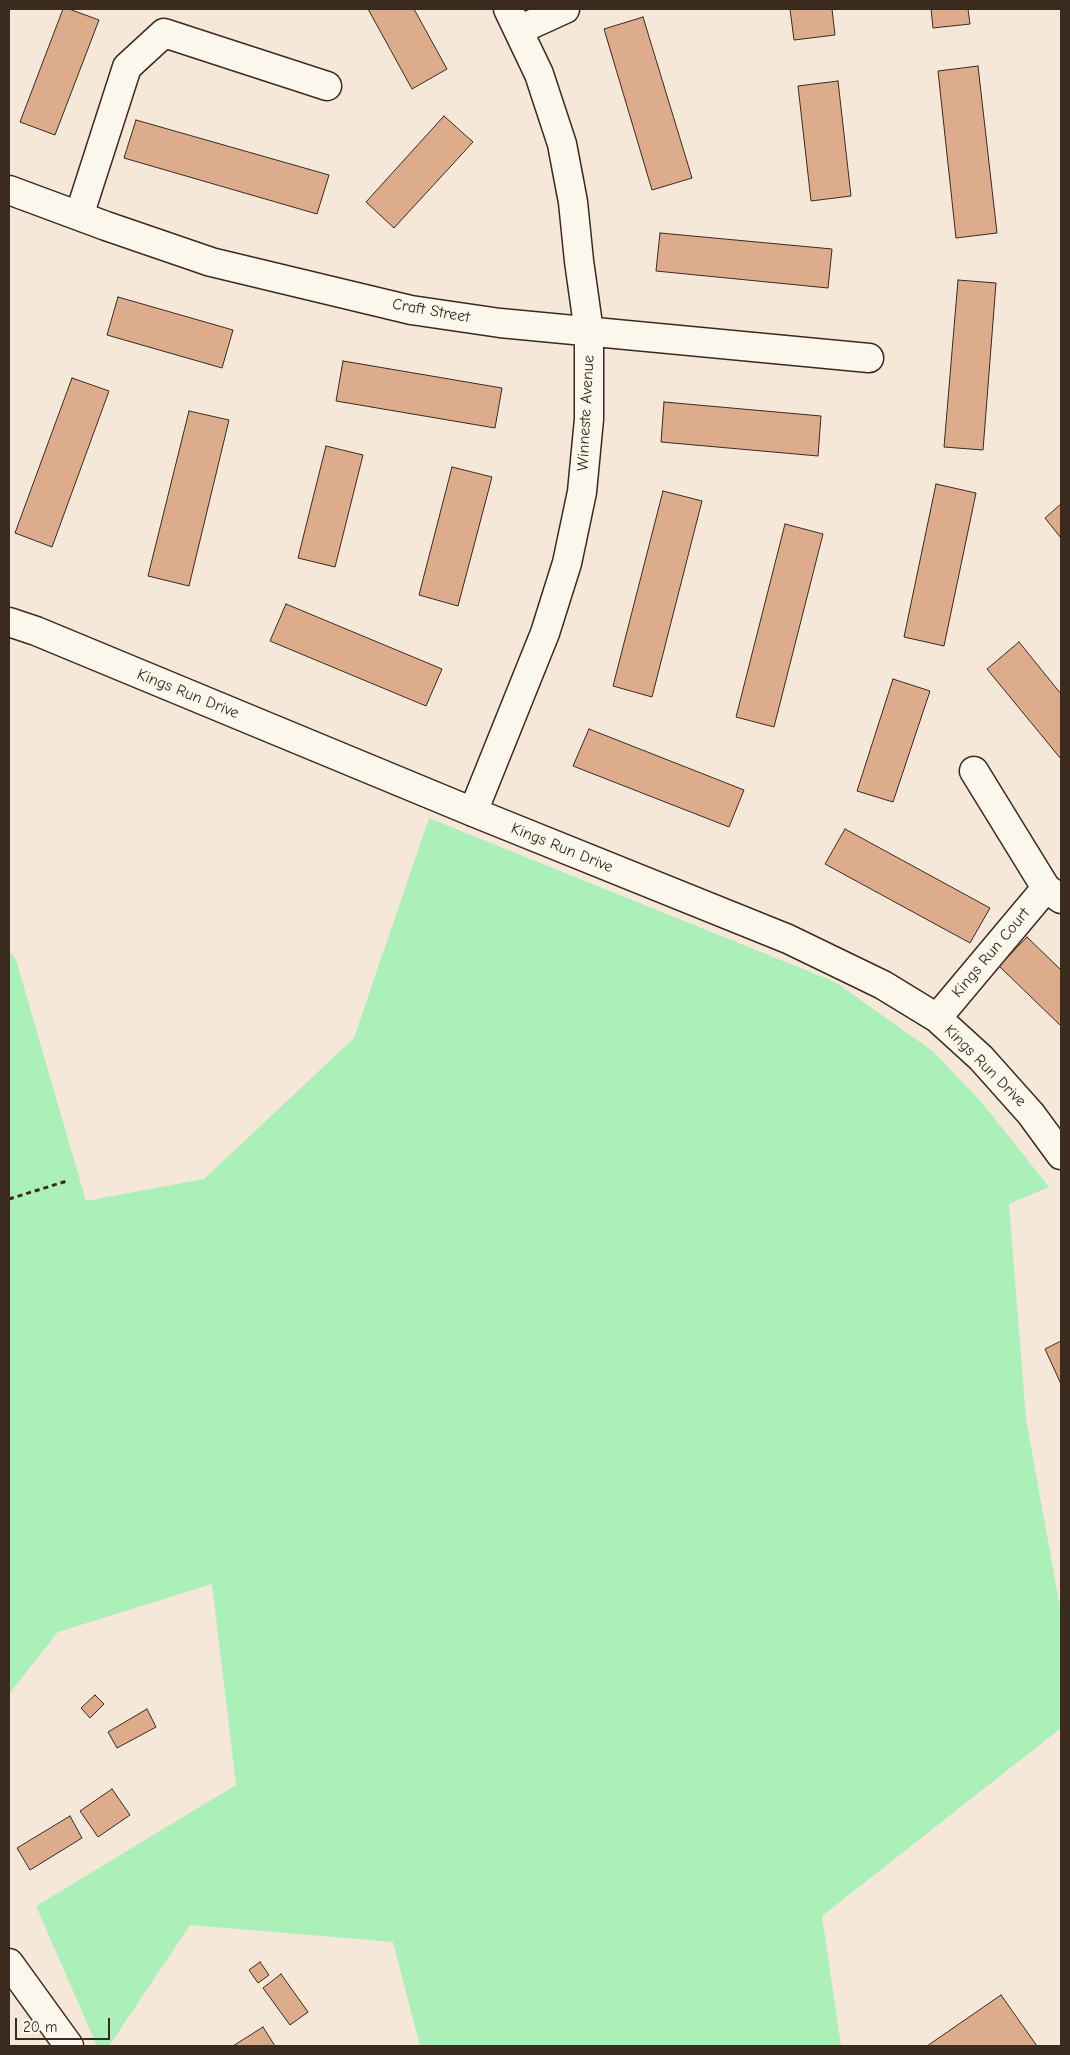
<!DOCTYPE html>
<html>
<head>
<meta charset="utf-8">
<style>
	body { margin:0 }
	#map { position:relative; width:1070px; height:2055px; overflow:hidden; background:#f5e8d9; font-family:"Comic Neue",sans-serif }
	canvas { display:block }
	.frame { position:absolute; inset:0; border:10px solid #3b2a1e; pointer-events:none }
	.scale { position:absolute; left:15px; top:2018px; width:95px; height:22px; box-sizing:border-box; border:2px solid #3b2a1e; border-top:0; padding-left:6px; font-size:15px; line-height:18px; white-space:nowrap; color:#3b2a1e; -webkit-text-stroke:4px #fbf7ec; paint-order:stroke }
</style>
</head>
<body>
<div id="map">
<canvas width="1070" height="2055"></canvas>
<div class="frame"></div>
<div class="scale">20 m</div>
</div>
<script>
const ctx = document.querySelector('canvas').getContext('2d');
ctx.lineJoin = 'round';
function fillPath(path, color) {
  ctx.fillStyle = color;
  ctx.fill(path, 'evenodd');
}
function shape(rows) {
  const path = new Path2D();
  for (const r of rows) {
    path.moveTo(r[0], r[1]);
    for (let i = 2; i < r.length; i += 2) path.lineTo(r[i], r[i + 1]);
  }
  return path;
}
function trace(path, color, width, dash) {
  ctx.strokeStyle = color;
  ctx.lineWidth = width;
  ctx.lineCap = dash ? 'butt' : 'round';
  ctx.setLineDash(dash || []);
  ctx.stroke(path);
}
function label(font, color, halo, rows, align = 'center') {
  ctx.font = font + ' "Comic Neue",sans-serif';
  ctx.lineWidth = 4.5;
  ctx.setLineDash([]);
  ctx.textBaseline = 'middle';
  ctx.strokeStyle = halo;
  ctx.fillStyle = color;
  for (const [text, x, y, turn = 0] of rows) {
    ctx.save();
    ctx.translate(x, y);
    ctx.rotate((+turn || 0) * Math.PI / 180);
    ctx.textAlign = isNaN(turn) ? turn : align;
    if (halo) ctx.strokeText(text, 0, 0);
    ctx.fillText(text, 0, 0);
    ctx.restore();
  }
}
const green = shape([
	[429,818,835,982,934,1052,983,1104,1049,1187,1009,1204,1026,1419,1061,1613,1061,1728,822,1916,841,2046,420,2046,393,1942,190,1925,109,2046,97,2046,36,1906,236,1785,212,1584,58,1632,9,1694,9,950,16,960,86,1201,204,1179,354,1038]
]);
const building = shape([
	[63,9,69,9,99,20,55,135,20,122,63,9],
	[368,9,414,9,447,69,412,89,368,9],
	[790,9,832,9,835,35,794,40,790,9],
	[931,9,968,9,970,24,933,28,931,9],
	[643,17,692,178,652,190,604,29,643,17],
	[978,66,997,233,956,238,938,71,978,66],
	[838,81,851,196,811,201,798,86,838,81],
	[444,116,473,142,394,228,366,202,444,116],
	[136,120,329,175,317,214,124,158,136,120],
	[660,233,832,249,828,288,656,271,660,233],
	[958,280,996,283,983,450,944,447,958,280],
	[118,297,233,330,222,368,107,335,118,297],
	[343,361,502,388,495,428,336,401,343,361],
	[72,378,109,391,52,547,15,533,72,378],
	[664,402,821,416,818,456,661,442,664,402],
	[189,411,229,420,189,586,148,576,189,411],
	[326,446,363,455,335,567,298,558,326,446],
	[452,467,492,477,458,606,419,595,452,467],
	[936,484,976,493,944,646,904,637,936,484],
	[663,491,702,501,652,697,613,686,663,491],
	[1061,504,1061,538,1045,518,1061,504],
	[785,524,823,534,774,727,736,717,785,524],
	[286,604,442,669,426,706,270,641,286,604],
	[1019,642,1061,694,1061,759,987,669,1019,642],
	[893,679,930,691,893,802,857,791,893,679],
	[589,729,744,790,729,827,573,766,589,729],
	[845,829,990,908,970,943,825,864,845,829],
	[1027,937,1061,970,1061,1026,999,966,1027,937],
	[1061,1341,1061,1384,1045,1349,1061,1341],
	[95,1695,104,1704,90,1718,81,1708,95,1695],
	[147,1709,156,1727,117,1748,108,1732,147,1709],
	[112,1789,130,1815,98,1837,80,1811,112,1789],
	[70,1816,82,1838,30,1870,17,1848,70,1816],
	[260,1962,269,1975,258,1983,249,1970,260,1962],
	[281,1974,308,2012,290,2025,263,1988,281,1974],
	[1001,1995,1037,2046,927,2046,1001,1995],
	[263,2027,275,2046,233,2046,263,2027]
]);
const path = shape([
	[9,1199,67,1181]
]);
const minor = shape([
	[519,30,565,9],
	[9,190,106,226,211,262,411,310,500,323,869,358],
	[79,216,127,67,164,33,327,86],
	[9,622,36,631,473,812,788,939,883,985,937,1018,981,1058,1031,1114,1061,1155],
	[974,771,1046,888,1061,899],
	[473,812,545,633,567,563,582,492,589,419,589,332,579,261,573,202,562,144,539,74,508,9],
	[937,1018,1046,888],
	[9,1963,69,2046]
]);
const streetNames = [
	["Craft Street",431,311,10],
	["Winneste Avenue",586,413,-87],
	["Kings Run Drive",188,694,22],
	["Kings Run Drive",562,848,22],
	["Kings Run Court",991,953,-50],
	["Kings Run Drive",985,1066,45]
];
fillPath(green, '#abefb9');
fillPath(building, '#dcac8d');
trace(building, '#3b2a1e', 1);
trace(minor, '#3b2a1e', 31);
trace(path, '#3b2a1e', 3, [5, 4]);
trace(minor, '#fbf7ec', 28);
label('16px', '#3b2a1e', '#fbf7ec', streetNames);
</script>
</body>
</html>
